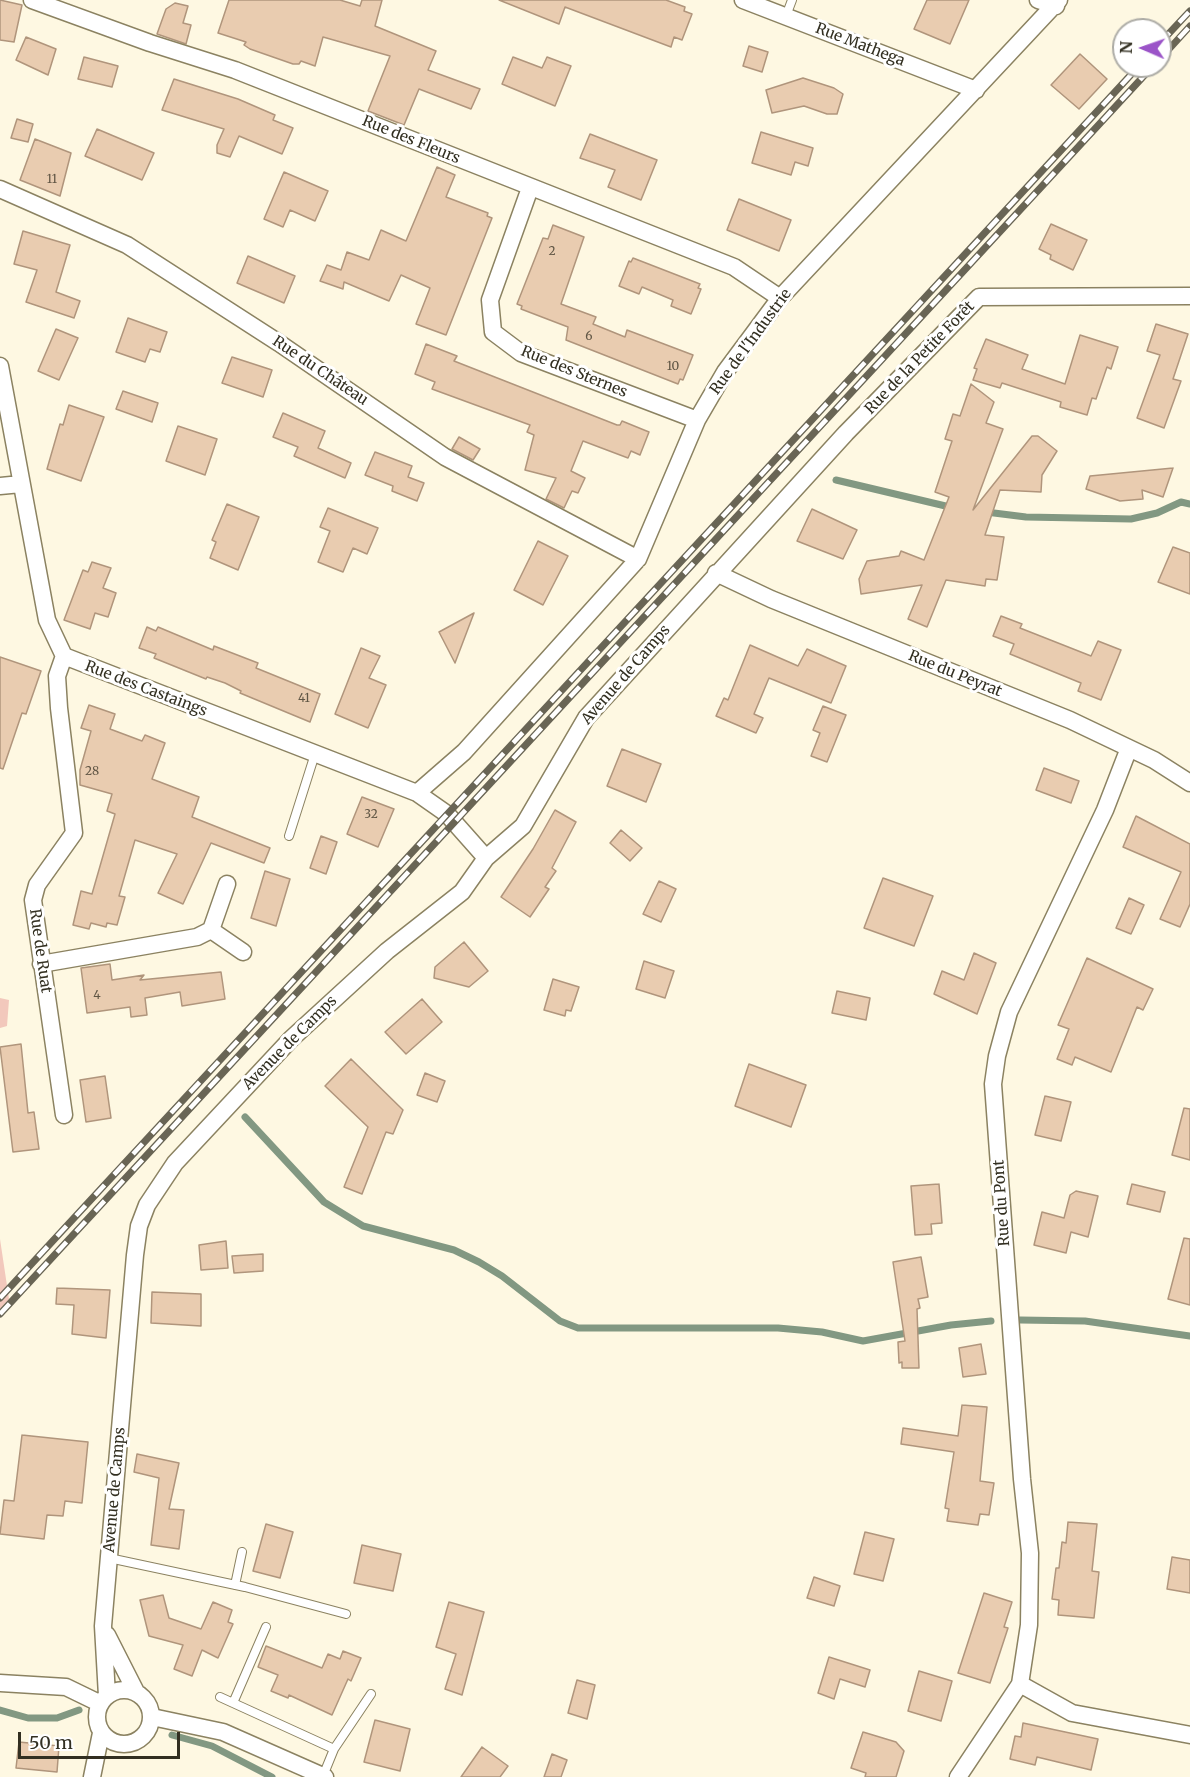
<!DOCTYPE html>
<html>
<head>
<meta charset="utf-8">
<style>
	body { margin:0 }
	#map { position:relative; width:1190px; height:1777px; overflow:hidden; background:#fef8e2; font-family:Merriweather,serif }
	canvas { display:block }
	.north { position:absolute; left:1112px; top:18px; width:60px; height:60px; box-sizing:border-box; background:#fff; border:2px solid #adaca6; border-radius:50%; rotate:272deg; font-size:16px; font-weight:700; line-height:24px; text-align:center; color:#322f21 }
	.north::after { content:''; display:block; margin:auto; width:21px; height:27px; background:#9b54c8; clip-path:polygon(50% 0,100% 100%,50% 72%,0 100%) }
	.scale { position:absolute; left:18px; top:1732px; width:162px; height:27px; box-sizing:border-box; border:3px solid #322f21; border-top:0; padding-left:8px; font-size:18px; line-height:21px; white-space:nowrap; color:#322f21; -webkit-text-stroke:4px #fff; paint-order:stroke }
</style>
</head>
<body>
<div id="map">
<canvas width="1190" height="1777"></canvas>
<div class="north">N</div>
<div class="scale">50 m</div>
</div>
<script>
const ctx = document.querySelector('canvas').getContext('2d');
ctx.lineJoin = 'round';
function fillPath(path, color) {
  ctx.fillStyle = color;
  ctx.fill(path, 'evenodd');
}
function shape(rows) {
  const path = new Path2D();
  for (const r of rows) {
    if (r.length === 3) {
      path.moveTo(r[0] + r[2], r[1]);
      path.arc(r[0], r[1], r[2], 0, 2 * Math.PI);
      continue;
    }
    path.moveTo(r[0], r[1]);
    for (let i = 2; i < r.length; i += 2) path.lineTo(r[i], r[i + 1]);
  }
  return path;
}
function trace(path, color, width, dash) {
  ctx.strokeStyle = color;
  ctx.lineWidth = width;
  ctx.lineCap = dash ? 'butt' : 'round';
  ctx.setLineDash(dash || []);
  ctx.stroke(path);
}
function label(font, color, halo, rows, align = 'center') {
  ctx.font = font + ' Merriweather,serif';
  ctx.lineWidth = 6;
  ctx.setLineDash([]);
  ctx.textBaseline = 'middle';
  ctx.strokeStyle = halo;
  ctx.fillStyle = color;
  for (const [text, x, y, turn = 0] of rows) {
    ctx.save();
    ctx.translate(x, y);
    ctx.rotate((+turn || 0) * Math.PI / 180);
    ctx.textAlign = isNaN(turn) ? turn : align;
    if (halo) ctx.strokeText(text, 0, 0);
    ctx.fillText(text, 0, 0);
    ctx.restore();
  }
}
const green = shape([
	[0,998,9,1000,7,1026,0,1028],
	[0,1239,9,1299,0,1309]
]);
const stream = shape([
	[836,480,954,508],
	[986,512,1026,517,1131,519,1157,513,1181,502,1190,504],
	[245,1117,324,1202,363,1226,454,1250,479,1262,502,1276,560,1321,578,1328,778,1328,822,1332,863,1341,951,1325,991,1321],
	[1020,1320,1085,1321,1190,1336],
	[0,1710,28,1718,57,1718,79,1710],
	[172,1735,212,1746,272,1777]
]);
const building = shape([
	[0,0,22,5,14,42,0,40,0,0],
	[229,0,340,0,360,6,362,0,382,0,375,26,436,51,428,70,480,89,471,109,419,89,404,125,368,111,390,56,323,37,315,66,301,61,299,64,293,64,250,49,244,45,246,42,218,33,229,0],
	[499,0,666,0,685,7,684,11,692,14,682,40,674,37,671,47,565,7,559,24,499,0],
	[927,0,969,0,950,44,914,29,927,0],
	[175,3,188,6,183,23,191,25,186,44,157,34,166,9,175,3],
	[26,37,56,49,48,75,16,60,26,37],
	[749,46,768,52,762,72,743,66,749,46],
	[1080,54,1107,79,1079,109,1051,85,1080,54],
	[84,57,118,66,112,87,78,79,84,57],
	[513,57,542,68,547,57,571,66,555,106,502,84,513,57],
	[803,78,834,88,843,94,837,114,827,114,804,106,772,113,766,90,803,78],
	[174,79,238,99,275,115,273,120,293,128,282,154,239,136,230,157,217,153,217,145,224,129,162,110,174,79],
	[17,119,33,124,28,142,11,138,17,119],
	[97,129,154,153,142,180,85,156,97,129],
	[761,132,813,148,808,166,795,162,791,175,752,163,761,132],
	[590,134,657,160,641,200,608,187,615,170,580,158,590,134],
	[35,139,71,153,60,196,20,180,35,139],
	[437,167,455,175,446,197,488,213,487,216,492,218,446,335,416,324,430,288,401,275,389,301,344,282,343,289,320,281,327,265,341,270,347,252,369,260,381,230,406,241,437,167],
	[284,172,328,191,315,221,290,210,283,227,264,219,284,172],
	[739,199,791,220,779,251,727,230,739,199],
	[1051,224,1087,240,1073,270,1050,259,1051,255,1039,249,1051,224],
	[553,225,584,237,561,304,596,317,593,324,625,337,627,330,693,355,683,380,680,379,678,384,566,340,568,327,521,309,522,306,517,304,543,238,548,239,553,225],
	[23,231,70,245,56,292,80,301,74,318,26,302,37,270,14,264,23,231],
	[248,256,295,276,284,303,237,283,248,256],
	[633,258,700,284,698,288,701,289,691,314,671,306,673,300,642,287,639,294,619,286,629,261,631,262,633,258],
	[128,318,167,332,160,352,150,349,145,362,116,352,128,318],
	[1156,324,1188,334,1173,379,1181,381,1164,428,1137,418,1160,355,1147,351,1156,324],
	[56,329,78,338,59,380,38,371,56,329],
	[1080,335,1118,347,1111,369,1107,367,1096,399,1092,398,1087,415,1060,407,1061,402,1002,383,1000,388,973,380,977,369,974,368,986,339,1028,355,1022,369,1065,384,1080,335],
	[426,344,457,356,454,361,617,425,620,425,622,421,649,432,640,455,631,451,628,458,583,441,571,471,585,478,578,493,572,491,564,508,546,499,556,478,525,470,534,435,527,432,530,425,432,389,435,382,415,374,426,344],
	[232,357,272,370,263,397,222,383,232,357],
	[971,384,994,402,986,423,1003,429,973,510,1032,436,1038,436,1057,451,1042,475,1041,492,1000,490,985,535,1004,537,997,580,986,579,985,586,946,580,927,627,908,619,922,585,861,594,859,579,867,561,899,556,901,551,924,560,949,497,935,492,952,441,945,439,953,414,960,416,971,384],
	[123,391,158,403,152,422,116,409,123,391],
	[69,405,104,417,81,481,47,469,60,424,63,425,69,405],
	[283,413,325,431,318,448,351,463,345,478,294,456,298,447,273,437,283,413],
	[178,426,217,439,205,475,166,461,178,426],
	[459,437,480,449,473,460,452,449,459,437],
	[375,452,412,466,408,477,424,483,417,501,392,491,393,486,365,475,375,452],
	[1173,468,1163,497,1142,490,1143,499,1120,501,1086,489,1090,476,1173,468],
	[227,504,259,517,238,570,210,558,216,542,212,540,227,504],
	[328,508,378,528,367,554,353,548,343,572,318,562,330,531,320,527,328,508],
	[812,509,857,530,843,559,797,541,812,509],
	[538,541,568,556,543,605,514,590,538,541],
	[1173,547,1190,553,1190,594,1158,582,1173,547],
	[92,562,111,568,103,588,116,593,108,617,95,613,90,629,64,620,83,570,88,572,92,562],
	[474,613,455,663,439,632,474,613],
	[1001,616,1022,624,1020,628,1091,656,1098,641,1121,650,1101,700,1078,691,1081,683,1010,654,1014,644,993,636,1001,616],
	[147,627,156,631,158,627,213,650,214,646,258,663,256,668,320,694,310,722,240,693,241,691,225,683,207,677,206,679,154,658,156,654,139,648,147,627],
	[750,645,798,666,807,649,846,666,831,703,769,678,754,714,763,718,756,733,716,716,724,698,728,700,750,645],
	[361,648,380,656,369,678,386,685,368,728,335,714,361,648],
	[0,657,41,671,26,714,22,713,3,769,0,768,0,657],
	[89,705,115,714,110,729,142,741,145,735,165,743,152,779,199,797,192,817,270,848,264,863,211,843,183,904,158,893,177,854,135,840,119,896,125,897,117,925,107,923,106,927,91,923,89,929,73,925,81,891,92,894,115,814,107,811,112,794,80,785,80,770,91,731,81,728,89,705],
	[823,706,846,715,827,762,811,756,820,733,813,730,823,706],
	[622,749,661,764,646,802,607,786,622,749],
	[1044,768,1079,781,1071,803,1036,790,1044,768],
	[362,797,394,809,378,847,347,834,362,797],
	[555,810,576,822,552,868,556,871,545,887,549,889,530,917,501,897,533,849,555,810],
	[1136,816,1190,844,1190,904,1180,927,1160,919,1181,872,1123,847,1136,816],
	[621,830,642,848,630,861,610,843,621,830],
	[321,836,337,842,326,874,310,868,321,836],
	[265,871,290,879,276,926,251,918,265,871],
	[883,878,933,896,914,946,864,928,883,878],
	[659,881,676,889,661,922,643,914,659,881],
	[1129,898,1144,905,1131,934,1116,928,1129,898],
	[464,942,488,971,469,987,434,978,435,967,464,942],
	[974,953,996,963,977,1014,934,994,942,971,964,980,974,953],
	[1087,958,1153,989,1143,1010,1137,1007,1111,1072,1075,1057,1072,1065,1057,1059,1069,1029,1058,1025,1087,958],
	[644,961,674,971,665,998,636,989,644,961],
	[110,964,112,980,144,975,140,980,221,972,225,999,182,1006,180,992,145,998,147,1015,131,1017,130,1007,87,1013,81,968,110,964],
	[553,979,579,987,571,1011,566,1010,565,1016,544,1010,553,979],
	[837,991,870,998,866,1020,832,1013,837,991],
	[422,999,442,1022,406,1054,385,1032,422,999],
	[21,1044,28,1113,34,1112,39,1149,13,1152,0,1047,21,1044],
	[351,1059,403,1110,393,1134,386,1132,362,1194,344,1187,368,1127,325,1086,351,1059],
	[749,1064,806,1085,791,1127,735,1106,749,1064],
	[425,1073,445,1081,437,1102,417,1095,425,1073],
	[105,1076,111,1118,86,1122,80,1080,105,1076],
	[1045,1096,1071,1102,1061,1141,1035,1135,1045,1096],
	[1184,1108,1190,1109,1190,1160,1172,1155,1184,1108],
	[939,1184,942,1223,931,1224,932,1234,915,1235,911,1186,939,1184],
	[1132,1184,1165,1192,1160,1212,1127,1204,1132,1184],
	[1076,1191,1098,1196,1088,1237,1071,1232,1066,1253,1034,1245,1042,1212,1064,1218,1070,1195,1076,1191],
	[1184,1238,1190,1239,1190,1305,1168,1299,1184,1238],
	[226,1241,228,1268,201,1270,199,1245,226,1241],
	[263,1254,263,1271,234,1273,232,1256,263,1254],
	[921,1257,928,1297,918,1299,920,1308,917,1309,919,1368,902,1368,902,1362,899,1363,898,1342,905,1341,893,1262,921,1257],
	[57,1288,110,1290,106,1338,72,1334,74,1305,56,1304,57,1288],
	[152,1292,201,1294,201,1326,151,1323,152,1292],
	[981,1344,986,1374,963,1377,959,1348,981,1344],
	[962,1405,987,1407,980,1481,994,1483,989,1515,980,1514,978,1525,947,1521,949,1509,945,1508,954,1452,901,1444,903,1428,958,1436,962,1405],
	[22,1435,88,1442,82,1503,65,1501,63,1516,47,1515,44,1539,0,1534,4,1500,14,1501,22,1435],
	[137,1454,179,1463,169,1509,184,1510,179,1549,151,1545,159,1478,134,1472,137,1454],
	[1068,1522,1097,1524,1092,1571,1099,1572,1094,1618,1058,1615,1059,1600,1052,1599,1056,1568,1059,1568,1062,1542,1066,1543,1068,1522],
	[266,1524,293,1532,280,1578,253,1571,266,1524],
	[865,1532,894,1539,883,1581,854,1574,865,1532],
	[362,1545,401,1554,393,1591,354,1583,362,1545],
	[1172,1557,1190,1560,1190,1593,1167,1589,1172,1557],
	[814,1577,840,1586,834,1606,807,1598,814,1577],
	[984,1593,1012,1602,1004,1627,1008,1628,990,1683,958,1673,984,1593],
	[163,1595,169,1618,201,1629,213,1602,232,1610,228,1622,233,1624,218,1658,202,1650,192,1676,174,1669,183,1645,149,1636,140,1600,163,1595],
	[449,1602,484,1612,462,1695,445,1689,456,1654,436,1647,449,1602],
	[266,1646,322,1668,328,1654,340,1659,343,1651,361,1658,351,1681,348,1679,332,1715,289,1695,288,1698,271,1691,278,1675,258,1667,266,1646],
	[829,1657,870,1670,865,1687,840,1679,834,1699,818,1693,829,1657],
	[919,1671,952,1681,941,1721,908,1711,919,1671],
	[577,1680,595,1685,587,1719,568,1713,577,1680],
	[375,1720,410,1729,400,1771,364,1762,375,1720],
	[1023,1723,1098,1739,1091,1770,1037,1757,1035,1765,1010,1759,1015,1736,1021,1737,1023,1723],
	[863,1732,896,1742,904,1751,896,1777,865,1777,866,1773,851,1768,863,1732],
	[19,1742,59,1746,57,1772,16,1768,19,1742],
	[482,1747,508,1766,500,1777,461,1777,482,1747],
	[552,1754,567,1760,561,1777,544,1777,552,1754]
]);
const service = shape([
	[786,16,792,0],
	[289,836,315,754],
	[109,1558,245,1587,346,1614],
	[235,1585,242,1552],
	[220,1697,334,1749,323,1776],
	[233,1703,266,1627],
	[334,1749,371,1694]
]);
const minor = shape([
	[32,0,150,43,235,70,734,267,780,298],
	[743,0,976,90],
	[1038,0,1056,6],
	[530,188,490,300,493,332,521,353,697,420],
	[0,189,127,245,279,343,445,457,638,559],
	[0,366,47,620,64,656,417,793,447,814,486,858],
	[0,486,21,484],
	[716,573,771,599,1070,720,1154,760,1190,783],
	[64,656,57,676,59,708,74,833,37,885,33,900,64,1115],
	[417,793,464,752,638,559,697,420,725,372,780,298,1059,0],
	[211,930,243,952],
	[41,964,197,937,211,930,227,884],
	[107,1635,136,1692],
	[0,1683,66,1687,99,1703],
	[1020,1684,1029,1625,1030,1553,1022,1479,993,1084,997,1056,1009,1012,1105,810,1129,748],
	[124,1717,27],
	[107,1696,103,1626,135,1255,139,1226,147,1205,175,1163,291,1039,387,951,462,892,486,858,523,826,586,718,846,433,979,297,1190,296],
	[152,1717,223,1732,325,1777],
	[92,1777,101,1733],
	[958,1777,1020,1684,1072,1713,1190,1735]
]);
const rail = shape([
	[1160,43,1190,11],
	[1160,59,1190,26],
	[0,1298,1139,66],
	[0,1314,1153,66]
]);
const numberNames = [
	["11",52,180],
	["2",552,252],
	["6",589,337],
	["10",673,367],
	["41",304,699],
	["28",92,772],
	["32",371,815],
	["4",97,996]
];
const streetNames = [
	["Rue Mathega",860,45,21],
	["Rue des Fleurs",411,140,22],
	["Rue de l'Industrie",751,342,-54],
	["Rue de la Petite Forêt",920,358,-46],
	["Rue du Château",320,371,34],
	["Rue des Sternes",574,372,22],
	["Rue du Peyrat",955,674,22],
	["Avenue de Camps",626,675,-49],
	["Rue des Castaings",146,689,21],
	["Rue de Ruat",40,951,82],
	["Avenue de Camps",290,1043,-45],
	["Rue du Pont",1002,1203,-94],
	["Avenue de Camps",115,1490,-85]
];
fillPath(green, '#f2c8bc');
trace(stream, '#829882', 7);
fillPath(building, '#e9ccb0');
trace(building, '#b0957c', 1.5);
trace(service, '#8b8261', 10);
trace(minor, '#8b8261', 19);
trace(service, '#fff', 8);
trace(minor, '#fff', 16);
trace(rail, '#696555', 7);
trace(rail, '#fff', 4.5, [14]);
label('12px', '#605645', null, numberNames);
label('15px', '#322f21', '#fff', streetNames);
</script>
</body>
</html>
